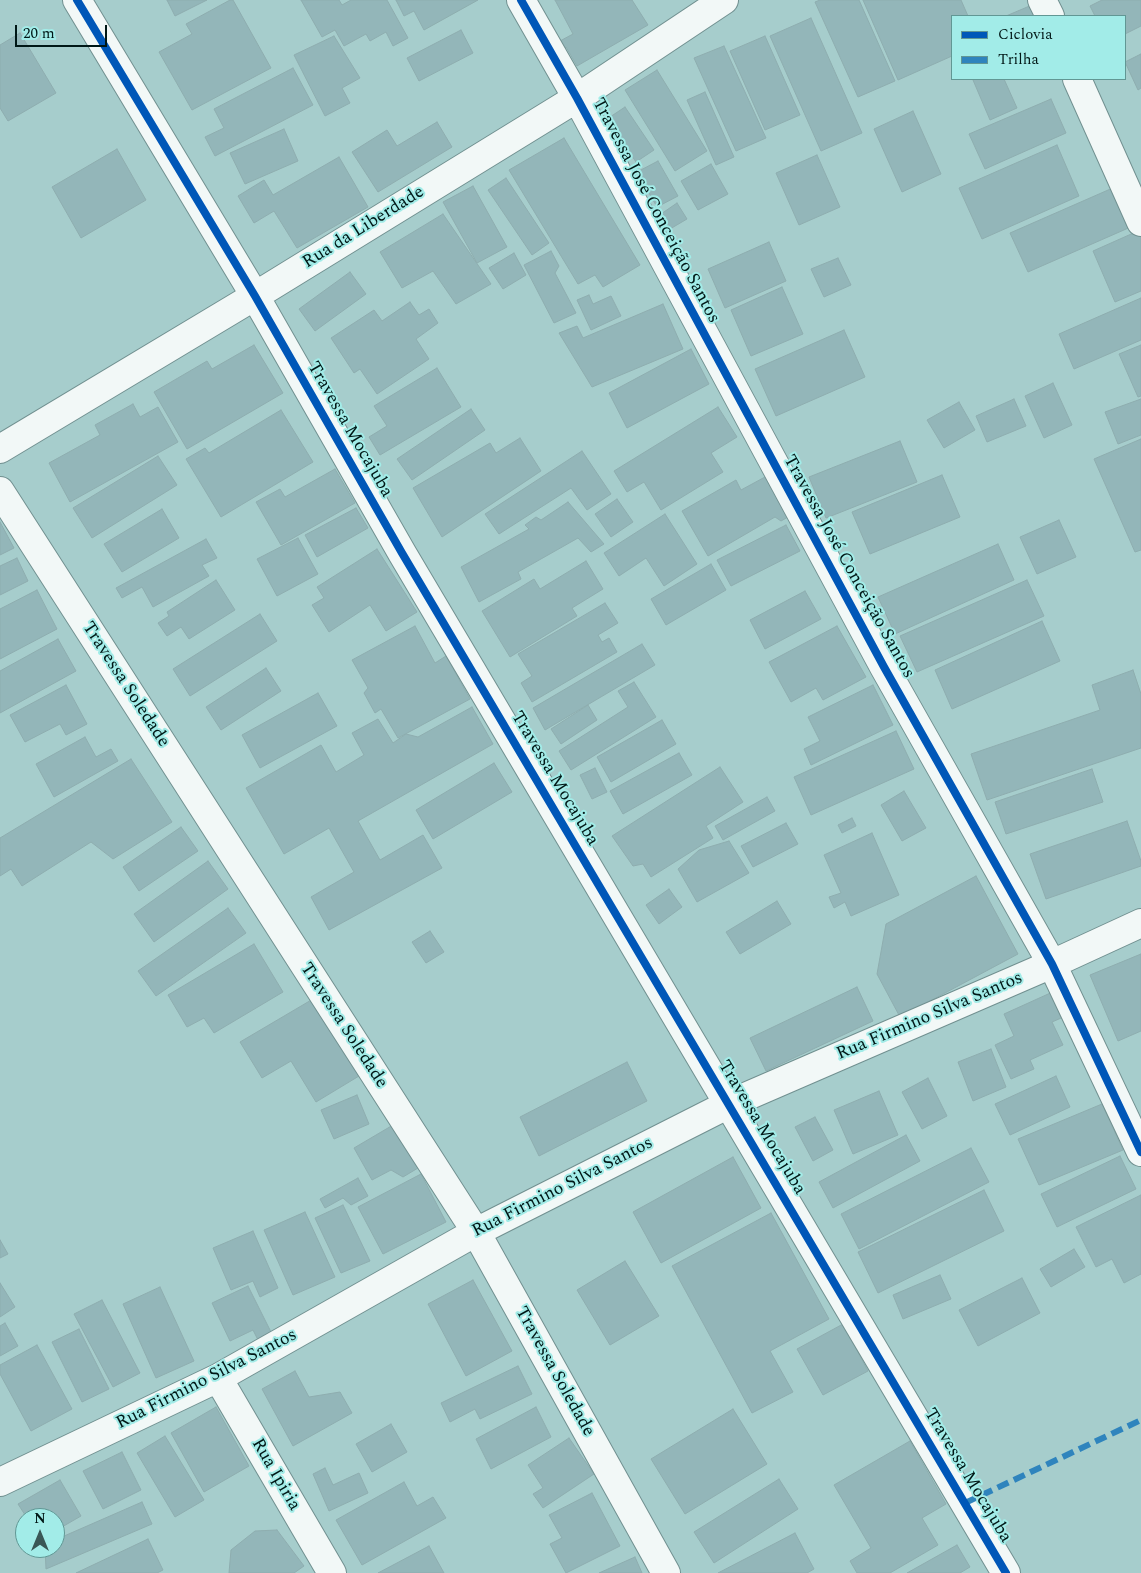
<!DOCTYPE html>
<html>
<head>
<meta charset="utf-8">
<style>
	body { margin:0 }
	#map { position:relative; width:1141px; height:1573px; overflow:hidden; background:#a6cdcc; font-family:Spectral,serif }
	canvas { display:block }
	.legend { position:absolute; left:951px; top:15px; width:175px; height:65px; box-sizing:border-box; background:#a2ece8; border:1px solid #619794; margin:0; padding:6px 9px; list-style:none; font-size:15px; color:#001716 }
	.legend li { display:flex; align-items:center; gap:10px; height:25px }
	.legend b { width:25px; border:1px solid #619794 }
	.north { position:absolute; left:15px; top:1508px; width:50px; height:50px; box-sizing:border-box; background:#a2ece8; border:1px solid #619794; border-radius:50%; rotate:0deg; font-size:14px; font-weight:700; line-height:20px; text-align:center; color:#001716 }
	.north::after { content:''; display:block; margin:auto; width:18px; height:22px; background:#3a5756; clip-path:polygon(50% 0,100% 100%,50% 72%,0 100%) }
	.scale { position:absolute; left:15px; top:25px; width:92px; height:22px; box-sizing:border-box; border:2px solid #001716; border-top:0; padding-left:6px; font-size:15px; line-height:18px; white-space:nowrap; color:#001716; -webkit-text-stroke:4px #a2ece8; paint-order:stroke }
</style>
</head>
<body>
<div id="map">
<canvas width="1141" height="1573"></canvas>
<ul class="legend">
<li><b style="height:6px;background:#0057b8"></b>Ciclovia</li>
<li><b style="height:6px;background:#2f84bd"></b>Trilha</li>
</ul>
<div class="north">N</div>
<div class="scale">20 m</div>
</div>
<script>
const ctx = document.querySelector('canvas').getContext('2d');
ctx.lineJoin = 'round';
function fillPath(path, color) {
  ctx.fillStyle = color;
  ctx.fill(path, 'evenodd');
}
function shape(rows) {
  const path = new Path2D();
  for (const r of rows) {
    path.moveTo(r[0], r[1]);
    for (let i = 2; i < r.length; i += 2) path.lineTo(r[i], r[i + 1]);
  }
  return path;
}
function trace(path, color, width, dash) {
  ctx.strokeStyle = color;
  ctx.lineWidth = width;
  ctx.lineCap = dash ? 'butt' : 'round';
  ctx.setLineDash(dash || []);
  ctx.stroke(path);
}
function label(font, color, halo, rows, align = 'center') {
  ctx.font = font + ' Spectral,serif';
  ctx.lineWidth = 4;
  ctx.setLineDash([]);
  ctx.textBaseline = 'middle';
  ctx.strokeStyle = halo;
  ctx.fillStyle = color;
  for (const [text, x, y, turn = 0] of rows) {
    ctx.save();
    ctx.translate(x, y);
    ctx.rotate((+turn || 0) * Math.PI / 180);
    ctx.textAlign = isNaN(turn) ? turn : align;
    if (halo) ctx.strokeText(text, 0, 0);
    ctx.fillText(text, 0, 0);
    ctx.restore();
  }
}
const building = shape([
	[167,0,207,0,175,16,167,0],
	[230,0,233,0,271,68,192,110,159,52,192,34,186,24,230,0],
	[301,0,339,0,342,5,351,0,387,0,408,38,393,46,386,32,370,41,366,34,344,46,335,30,322,37,301,0],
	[396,0,478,0,424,30,414,11,404,16,396,0],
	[555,0,632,0,648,25,577,66,566,47,564,49,560,41,573,34,555,0],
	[820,0,859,0,895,81,858,97,815,2,820,0],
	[863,0,961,0,968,16,952,16,952,56,898,80,863,0],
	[1102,0,1141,0,1141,26,1125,34,1125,16,1095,16,1090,6,1102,0],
	[1039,2,1045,16,1006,16,1039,2],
	[811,18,862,133,821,151,770,36,811,18],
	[461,30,473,53,419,81,407,58,461,30],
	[20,33,56,93,8,121,0,108,0,45,20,33],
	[334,36,360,78,342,88,350,103,325,116,294,55,334,36],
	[765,36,800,115,765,130,730,51,765,36],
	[724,46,766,138,736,151,694,58,724,46],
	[1141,54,1141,88,1138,90,1125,62,1141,54],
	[293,68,313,105,215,156,205,137,224,128,214,109,293,68],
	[657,70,707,151,675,171,625,90,657,70],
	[976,79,1004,79,1017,108,990,120,973,80,976,79],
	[705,92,734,157,716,165,687,100,705,92],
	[1051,99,1066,133,985,169,969,134,1051,99],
	[625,107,654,150,636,162,607,119,625,107],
	[913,111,941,174,902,192,874,129,913,111],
	[437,122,452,147,378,192,352,152,387,130,397,146,437,122],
	[284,129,298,161,245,184,230,153,284,129],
	[564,138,640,265,603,287,595,275,578,284,509,170,564,138],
	[1057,145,1079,196,982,239,959,188,1057,145],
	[117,149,146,200,81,238,52,187,117,149],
	[817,155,840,207,799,225,776,173,817,155],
	[339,157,368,207,297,248,274,211,254,223,238,196,264,180,273,195,339,157],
	[658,161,678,196,657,207,637,172,658,161],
	[711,164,728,194,698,210,681,181,711,164],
	[506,178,549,243,532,255,488,190,506,178],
	[473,186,507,247,477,263,443,202,473,186],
	[1115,187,1133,226,1028,272,1010,233,1115,187],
	[677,203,687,219,670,229,661,214,677,203],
	[443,214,491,284,456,304,433,271,402,288,380,252,443,214],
	[1138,231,1141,238,1141,291,1115,302,1093,251,1138,231],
	[769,242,786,281,725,308,708,269,769,242],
	[551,251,559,266,555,273,576,313,554,323,524,265,551,251],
	[514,253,526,275,503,289,489,268,514,253],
	[838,258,851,285,824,297,811,269,838,258],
	[350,272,366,294,315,331,299,309,350,272],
	[782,287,803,334,751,356,731,310,782,287],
	[589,295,593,304,611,296,621,316,591,330,577,300,589,295],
	[1141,298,1141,340,1074,369,1059,334,1141,298],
	[410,302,419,315,429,309,438,323,416,339,429,359,377,394,360,369,354,373,331,338,374,310,382,321,410,302],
	[663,304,683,349,592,387,559,333,577,326,583,338,663,304],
	[844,330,865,377,776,416,755,369,844,330],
	[254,345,283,393,187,449,154,392,207,361,212,369,254,345],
	[1141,345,1141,396,1138,397,1119,354,1141,345],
	[691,349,709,384,627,428,609,393,691,349],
	[437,368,461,407,380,455,369,437,387,426,374,406,437,368],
	[1053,383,1072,425,1044,438,1025,396,1053,383],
	[1014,399,1026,426,987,442,976,416,1014,399],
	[1141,399,1141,435,1118,444,1105,412,1141,399],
	[959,402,975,430,944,448,927,420,959,402],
	[133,404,140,417,158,407,178,442,70,502,49,463,100,435,95,425,133,404],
	[718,407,737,437,711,453,723,472,661,510,644,482,627,492,614,471,718,407],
	[471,409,485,430,412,480,397,459,471,409],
	[281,410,313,462,221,517,186,459,205,448,209,453,281,410],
	[520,438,541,471,442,537,413,488,490,443,496,453,520,438],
	[1141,439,1141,550,1135,552,1094,459,1141,439],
	[900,441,917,482,826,518,809,477,900,441],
	[582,451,611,494,587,510,571,488,499,534,485,514,582,451],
	[158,456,177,485,92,538,73,508,158,456],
	[335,469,355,503,281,545,256,502,280,489,285,497,335,469],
	[942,475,960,517,870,554,852,512,942,475],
	[765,477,788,517,781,521,775,517,708,556,682,511,736,480,741,490,765,477],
	[617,499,633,522,611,537,595,514,617,499],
	[568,502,604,544,591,552,578,538,518,572,521,579,479,602,461,567,529,529,525,525,536,517,541,520,568,502],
	[356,508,368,528,317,557,305,535,356,508],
	[162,509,179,538,122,572,104,544,162,509],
	[665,514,697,564,664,586,646,558,619,576,604,553,665,514],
	[1059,520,1076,557,1037,574,1020,537,1059,520],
	[0,522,14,548,0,555,0,522],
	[786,525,800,551,731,586,717,560,786,525],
	[298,538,318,574,277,596,257,559,298,538],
	[206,539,217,558,202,565,209,576,153,607,142,587,122,598,116,588,206,539],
	[998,544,1014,580,895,634,878,597,998,544],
	[377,549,417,612,386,631,370,605,329,632,312,605,324,598,317,587,377,549],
	[17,558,28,581,0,595,0,566,17,558],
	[586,561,603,589,572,608,577,616,510,657,482,611,534,579,540,589,586,561],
	[711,564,726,590,666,625,651,599,711,564],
	[216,580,235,610,189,639,181,627,167,636,158,623,169,616,167,612,216,580],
	[1027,580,1044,616,917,672,900,636,1027,580],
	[37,590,57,629,0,659,0,609,37,590],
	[805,591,821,619,765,649,750,620,805,591],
	[605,603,618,623,598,635,602,642,609,638,617,652,532,702,521,683,532,676,518,654,605,603],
	[260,614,277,641,190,696,173,669,260,614],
	[1042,621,1060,661,952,709,935,670,1042,621],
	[415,626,435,663,446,656,470,699,398,738,381,709,375,713,364,693,368,688,352,660,415,626],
	[837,626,866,677,823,700,816,688,791,702,769,662,837,626],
	[58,639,76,671,0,713,0,671,58,639],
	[642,644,655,665,545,730,533,708,642,644],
	[266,668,281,691,221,730,206,707,266,668],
	[1133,670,1141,694,1141,748,987,800,971,754,1100,710,1092,685,1133,670],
	[634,682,656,717,571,770,559,751,628,707,618,691,634,682],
	[66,685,87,724,66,735,60,724,25,742,10,715,66,685],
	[873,685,893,725,811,765,804,749,820,741,808,717,873,685],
	[318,693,337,726,260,768,242,735,318,693],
	[588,705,597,720,561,744,551,729,588,705],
	[472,707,493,744,358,821,380,860,423,835,442,868,329,930,311,897,354,872,329,828,284,854,246,788,321,745,336,772,364,755,352,733,378,719,393,743,406,734,418,737,472,707],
	[662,720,676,744,611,782,597,757,662,720],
	[896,731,914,769,811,815,794,777,896,731],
	[85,737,96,757,111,749,118,761,54,797,36,764,85,737],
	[679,753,692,775,623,814,610,791,679,753],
	[131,759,172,822,113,859,91,842,22,886,11,869,0,876,0,838,131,759],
	[494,763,512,792,433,839,416,810,494,763],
	[720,767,743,802,706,826,713,838,651,877,643,864,633,866,612,836,720,767],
	[595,768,607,792,592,799,580,775,595,768],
	[1092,769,1103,802,1006,834,995,802,1092,769],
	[904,791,926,828,902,841,881,805,904,791],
	[767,797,775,811,723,840,715,826,767,797],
	[852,818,856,826,842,833,838,825,852,818],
	[1127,821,1141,861,1141,866,1046,899,1030,854,1127,821],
	[786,823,798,844,753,867,741,846,786,823],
	[181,827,198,851,139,891,123,867,181,827],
	[872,833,899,895,851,916,845,902,834,908,829,897,841,893,824,855,872,833],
	[729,841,749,873,697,902,678,869,699,850,729,841],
	[208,861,228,889,154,942,134,914,208,861],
	[976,876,1018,954,900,1017,877,974,886,924,976,876],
	[669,889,682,907,659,924,646,905,669,889],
	[777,901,791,924,740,954,726,932,777,901],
	[228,908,246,933,156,996,138,971,228,908],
	[430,931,444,952,426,963,412,942,430,931],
	[254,944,283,992,214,1033,204,1018,187,1027,168,995,254,944],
	[1141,954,1141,1031,1118,1041,1090,975,1141,954],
	[857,987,873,1021,766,1071,750,1038,857,987],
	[1057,990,1068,1015,1052,1022,1063,1045,1030,1060,1034,1069,1011,1079,995,1045,1014,1036,1004,1014,1057,990],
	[313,999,359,1076,316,1102,291,1061,262,1078,240,1042,313,999],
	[991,1049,1006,1087,973,1101,958,1062,991,1049],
	[627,1062,647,1101,539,1156,520,1117,627,1062],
	[1056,1076,1070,1107,1010,1135,995,1104,1056,1076],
	[928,1078,947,1116,922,1129,902,1092,928,1078],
	[879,1091,898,1135,853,1154,834,1110,879,1091],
	[357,1095,369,1124,334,1139,321,1110,357,1095],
	[1102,1104,1123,1150,1039,1185,1018,1139,1102,1104],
	[815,1117,833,1150,813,1161,795,1127,815,1117],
	[393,1125,418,1168,403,1177,391,1170,372,1180,354,1148,393,1125],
	[906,1135,920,1161,833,1208,819,1182,906,1135],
	[971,1148,989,1182,859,1249,841,1214,971,1148],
	[1120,1156,1136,1189,1057,1227,1041,1194,1120,1156],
	[733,1157,761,1208,661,1263,633,1212,733,1157],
	[421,1174,446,1222,383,1254,358,1207,421,1174],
	[358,1178,368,1196,351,1205,343,1198,325,1208,320,1199,358,1178],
	[984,1190,1004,1231,878,1293,858,1252,984,1190],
	[1141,1195,1141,1274,1124,1283,1112,1259,1096,1267,1076,1227,1141,1195],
	[343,1205,370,1261,341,1273,315,1218,343,1205],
	[305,1212,335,1277,293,1295,264,1230,305,1212],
	[771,1213,829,1319,770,1351,793,1392,752,1413,672,1266,771,1213],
	[253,1231,278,1288,260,1297,253,1281,231,1290,213,1248,253,1231],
	[0,1240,8,1254,0,1258,0,1240],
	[1074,1249,1085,1267,1051,1287,1040,1269,1074,1249],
	[625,1261,659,1316,610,1345,577,1290,625,1261],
	[940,1275,951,1299,903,1319,893,1295,940,1275],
	[1022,1278,1040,1313,978,1346,959,1310,1022,1278],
	[473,1280,512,1351,466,1376,428,1304,473,1280],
	[0,1283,15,1307,0,1317,0,1283],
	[248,1286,272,1334,258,1340,253,1330,230,1341,212,1303,248,1286],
	[160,1287,194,1361,156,1378,123,1304,160,1287],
	[102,1300,140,1373,113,1387,74,1314,102,1300],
	[5,1323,18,1346,0,1356,0,1326,5,1323],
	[843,1324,868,1371,823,1395,797,1349,843,1324],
	[79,1329,109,1389,82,1402,52,1342,79,1329],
	[37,1345,72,1409,31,1431,0,1374,0,1365,37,1345],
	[518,1366,532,1394,480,1419,475,1409,450,1422,441,1403,518,1366],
	[295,1371,309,1397,340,1392,352,1413,293,1446,262,1389,295,1371],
	[216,1407,249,1466,204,1492,171,1433,216,1407],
	[536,1407,551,1437,491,1469,476,1439,536,1407],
	[733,1409,767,1464,685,1514,651,1459,733,1409],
	[391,1424,407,1452,372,1472,356,1444,391,1424],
	[165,1436,204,1500,175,1517,137,1453,165,1436],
	[569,1438,594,1474,543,1508,533,1494,543,1488,528,1465,569,1438],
	[910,1441,946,1504,922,1518,938,1545,890,1573,857,1573,850,1561,871,1548,834,1485,910,1441],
	[122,1452,141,1490,103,1509,83,1471,122,1452],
	[325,1468,333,1485,359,1473,368,1493,329,1511,313,1474,325,1468],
	[779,1479,798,1509,714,1563,694,1532,779,1479],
	[60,1480,81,1516,55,1531,55,1518,27,1518,18,1504,60,1480],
	[404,1482,417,1506,433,1497,446,1518,362,1565,336,1520,404,1482],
	[592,1493,620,1546,566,1573,550,1544,562,1538,549,1515,592,1493],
	[142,1502,152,1524,46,1569,45,1548,55,1548,55,1540,142,1502],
	[277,1530,304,1566,294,1573,229,1573,231,1550,255,1531,277,1530],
	[795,1533,814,1569,807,1573,718,1573,795,1533],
	[148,1539,163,1570,157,1573,76,1573,148,1539],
	[957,1545,970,1567,960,1573,907,1573,957,1545],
	[429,1546,444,1573,378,1573,429,1546],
	[635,1557,642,1573,599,1573,635,1557]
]);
const minor = shape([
	[77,0,255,296,402,553,1006,1573],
	[521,0,577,98,884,667,1052,964,1141,1152],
	[1042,0,1050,16],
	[1077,79,1141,222],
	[0,449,255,296,577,98,724,0],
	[0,491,476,1232,666,1573],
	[218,1378,332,1573],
	[0,1482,218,1378,476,1232,729,1104,1052,964,1141,923]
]);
const quiet = shape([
	[965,1503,1141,1420]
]);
const cycleway = shape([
	[77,0,255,296,402,553,1006,1573],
	[521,0,577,98,884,667,1052,964,1141,1152]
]);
const streetNames = [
	["Travessa José Conceição Santos",655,211,62],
	["Rua da Liberdade",364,228,-32],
	["Travessa Mocajuba",349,430,60],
	["Travessa José Conceição Santos",848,567,61],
	["Travessa Soledade",125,685,57],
	["Travessa Mocajuba",554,779,59],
	["Rua Firmino Silva Santos",930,1017,-23],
	["Travessa Soledade",343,1026,57],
	["Travessa Mocajuba",761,1128,59],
	["Rua Firmino Silva Santos",563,1188,-27],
	["Travessa Soledade",554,1372,61],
	["Rua Firmino Silva Santos",207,1380,-27],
	["Rua Ipiria",275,1475,60],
	["Travessa Mocajuba",967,1476,59]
];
fillPath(building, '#93b6b9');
trace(building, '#8eadaf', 1);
trace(minor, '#719090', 30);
trace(minor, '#f2f8f7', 28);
trace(quiet, '#2f84bd', 6, [12, 6]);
trace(cycleway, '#0057b8', 8);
label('18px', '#001716', '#a2ece8', streetNames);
</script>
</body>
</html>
